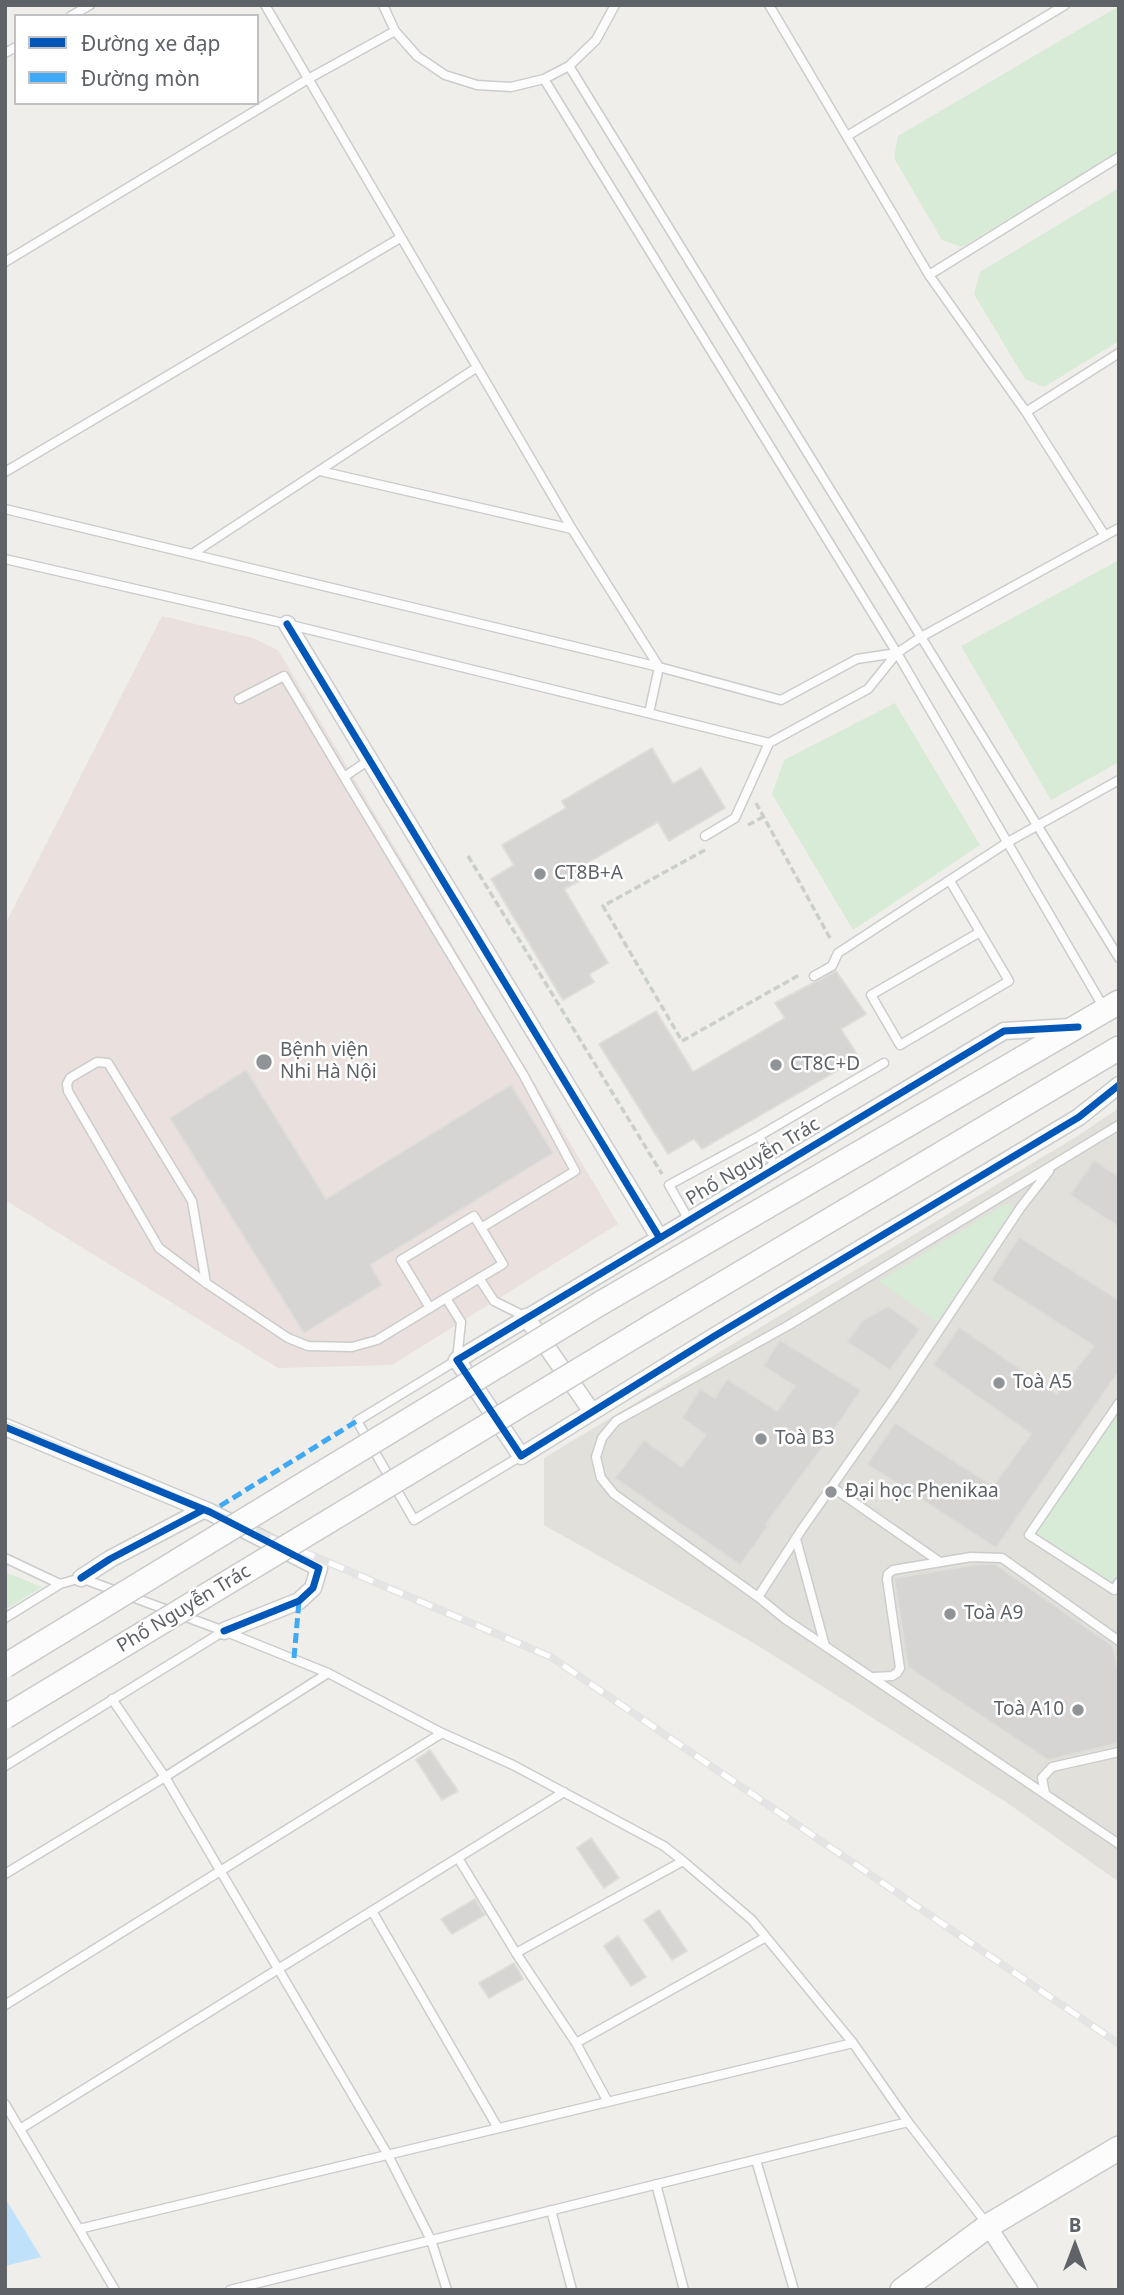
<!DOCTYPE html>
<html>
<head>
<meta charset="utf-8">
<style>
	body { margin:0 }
	#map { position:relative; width:1124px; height:2295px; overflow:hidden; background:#efeeea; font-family:"Noto Sans",sans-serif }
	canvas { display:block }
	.frame { position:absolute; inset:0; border:7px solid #5f6368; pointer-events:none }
	.legend { position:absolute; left:14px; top:14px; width:245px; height:91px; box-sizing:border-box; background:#fff; border:2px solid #bfc1c3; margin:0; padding:9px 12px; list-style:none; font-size:21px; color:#5f6368 }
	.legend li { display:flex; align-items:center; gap:14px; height:35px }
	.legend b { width:35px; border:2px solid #bfc1c3 }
	.north { position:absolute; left:1040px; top:2211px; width:70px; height:70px; -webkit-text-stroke:5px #fff; paint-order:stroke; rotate:0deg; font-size:19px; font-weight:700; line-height:28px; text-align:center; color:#5f6368 }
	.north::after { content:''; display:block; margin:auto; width:24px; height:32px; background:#5f6368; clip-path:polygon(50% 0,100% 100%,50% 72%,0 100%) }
</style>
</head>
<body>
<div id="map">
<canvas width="1124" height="2295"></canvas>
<div class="frame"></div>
<ul class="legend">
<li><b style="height:9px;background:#0057b8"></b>Đường xe đạp</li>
<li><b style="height:9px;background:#3fa9f5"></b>Đường mòn</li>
</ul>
<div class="north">B</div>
</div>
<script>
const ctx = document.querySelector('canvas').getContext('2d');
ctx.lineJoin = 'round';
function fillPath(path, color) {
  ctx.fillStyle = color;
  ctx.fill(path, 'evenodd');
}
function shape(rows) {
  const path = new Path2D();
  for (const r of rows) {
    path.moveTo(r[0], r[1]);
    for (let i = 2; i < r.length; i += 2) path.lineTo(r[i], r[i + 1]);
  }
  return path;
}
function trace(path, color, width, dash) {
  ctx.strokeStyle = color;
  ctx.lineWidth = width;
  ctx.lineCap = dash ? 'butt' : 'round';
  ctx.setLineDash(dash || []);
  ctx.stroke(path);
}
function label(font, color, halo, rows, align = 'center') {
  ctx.font = font + ' "Noto Sans",sans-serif';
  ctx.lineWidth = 5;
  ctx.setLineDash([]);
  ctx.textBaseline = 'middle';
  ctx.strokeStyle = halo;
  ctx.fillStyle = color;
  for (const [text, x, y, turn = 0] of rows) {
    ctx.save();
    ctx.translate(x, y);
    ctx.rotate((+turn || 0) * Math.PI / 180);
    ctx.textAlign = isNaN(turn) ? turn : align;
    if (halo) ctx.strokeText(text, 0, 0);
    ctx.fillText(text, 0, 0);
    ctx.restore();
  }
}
const education = shape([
	[1119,1108,1119,1882,1006,1802,752,1642,544,1525,544,1458,1079,1135]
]);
const medical = shape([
	[162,616,253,638,278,650,618,1224,392,1365,278,1368,5,1200,5,925]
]);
const green = shape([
	[1119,6,1119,152,962,247,942,240,894,158,898,136],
	[1119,188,1119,341,1044,387,1025,379,974,294,980,272],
	[1119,560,1119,762,1051,800,961,646],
	[895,703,980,845,853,930,772,794,784,760],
	[1009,1204,1012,1206,1012,1211,937,1322,879,1281,1004,1205],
	[1119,1403,1119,1582,1114,1590,1029,1535],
	[5,1572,42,1587,5,1610]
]);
const water = shape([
	[5,2198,41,2257,5,2266]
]);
const building = shape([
	[652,748,673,784,701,768,725,808,669,841,658,822,577,869,583,879,564,889,608,963,589,974,594,982,563,1000,491,879,514,865,502,845,566,808,562,801,652,748],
	[836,971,866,1014,841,1029,859,1058,702,1149,694,1139,668,1154,599,1044,656,1011,693,1072,785,1018,775,1003,836,971],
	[246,1070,326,1199,511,1085,553,1153,370,1265,382,1285,304,1333,170,1118,246,1070],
	[1094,1160,1119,1177,1119,1227,1070,1195,1094,1160],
	[1019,1237,1119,1300,1119,1371,996,1548,867,1464,895,1423,993,1486,1031,1434,933,1365,959,1327,1057,1394,1094,1346,991,1280,1019,1237],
	[888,1306,920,1329,890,1370,847,1342,862,1321,888,1306],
	[780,1340,861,1390,824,1445,766,1524,768,1526,740,1565,615,1478,644,1440,682,1467,706,1435,682,1418,700,1389,715,1398,727,1379,777,1411,795,1386,763,1366,780,1340],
	[980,1564,995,1564,1113,1646,1119,1676,1119,1743,1048,1760,908,1667,894,1578,980,1564],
	[430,1750,458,1791,442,1800,416,1760,430,1750],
	[591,1838,619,1878,604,1888,577,1848,591,1838],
	[475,1899,485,1915,452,1934,441,1919,475,1899],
	[659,1910,687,1951,672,1960,644,1920,659,1910],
	[618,1936,646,1977,631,1986,604,1946,618,1936],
	[514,1963,523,1979,489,1998,479,1983,514,1963]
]);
const path = shape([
	[756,803,831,940],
	[748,825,763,817],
	[705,850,603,906,682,1041,801,974],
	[468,856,662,1174]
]);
const lane = shape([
	[265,5,572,529,659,667,649,713],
	[383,5,395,31,417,56,445,75,477,85,511,87,544,79,569,66,596,40,615,5],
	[769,5,929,275,1026,412,1119,353],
	[71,16,90,5],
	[5,53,16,47],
	[569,66,1119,958],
	[544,79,897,653,1104,1008],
	[847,136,1065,5],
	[5,262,308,79,395,31],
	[929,275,1119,157],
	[1026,412,1105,536],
	[320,471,572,529],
	[5,472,400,238],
	[5,509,659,667,781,700,857,659,897,653],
	[192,554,476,368],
	[5,559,287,624,769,743],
	[239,699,284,676,344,777],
	[369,760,344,777,524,1076,575,1171,481,1228],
	[705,836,735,818,769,743,868,689,897,653,921,637,1119,528],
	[950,881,1009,981,900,1045,871,995,980,932],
	[814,976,832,966,838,953,1008,842,1119,780],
	[1119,1125,789,1325,616,1421,602,1438,596,1457,601,1478,614,1494,758,1597,785,1619,1119,1844],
	[759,1136,775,1167],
	[689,1220,669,1185,759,1136,884,1063],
	[479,1278,494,1301,526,1317],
	[206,1283,192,1201,108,1063,97,1062,70,1078,67,1084,68,1091,159,1248,206,1283,288,1338,308,1346,352,1347,377,1340,446,1298,503,1264,474,1216,401,1260,430,1308],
	[446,1298,461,1322,457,1360,357,1421,414,1520,521,1456],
	[1119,1403,1029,1535,1114,1590,1119,1582],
	[832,1487,940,1562],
	[796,1539,825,1646],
	[5,1558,60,1584],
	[758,1597,802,1529,894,1398,1021,1207,1049,1171],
	[5,1618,60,1584,81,1578,224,1631],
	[874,1677,892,1676,897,1673,900,1668,887,1579,888,1574,893,1570,971,1557,1002,1558,1119,1641],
	[112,1699,165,1777,388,2155,431,2240,447,2290],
	[5,1766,224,1631,328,1673,442,1733,513,1765,664,1846,683,1861,752,1920,853,2043,908,2122,987,2224],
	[1045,1793,1042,1778,1052,1767,1119,1752],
	[458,1858,516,1953],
	[683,1861,516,1953,576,2043,766,1937],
	[5,1874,165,1777,328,1673],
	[372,1911,498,2128],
	[5,2005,442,1733],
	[576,2043,608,2102],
	[5,2104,115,2290],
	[20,2129,564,1792],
	[756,2160,794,2290],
	[656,2184,684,2290],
	[551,2210,572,2290],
	[79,2229,853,2043],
	[230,2290,908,2122]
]);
const street = shape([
	[287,624,659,1237],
	[1070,1027,1004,1031,457,1360,521,1456,713,1337,1079,1117,1119,1085],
	[526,1317,592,1412],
	[5,1427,210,1512,319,1568,313,1588,299,1601,224,1631],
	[81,1578,110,1559,203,1510],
	[988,2226,1029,2289]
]);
const secondary = shape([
	[601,1303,1119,1002],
	[650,1327,1119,1048],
	[902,2290,988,2226,1119,2148]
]);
const rail = shape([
	[5,1425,551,1657,1119,2044]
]);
const secondaryBridge = shape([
	[5,1666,601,1303],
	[5,1717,650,1327]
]);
const quiet = shape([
	[220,1506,357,1421],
	[294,1658,299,1601]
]);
const cycleway = shape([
	[287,624,659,1237],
	[1078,1027,1004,1031,457,1360,521,1456,713,1337,1079,1117,1119,1085],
	[5,1427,210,1512,319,1568,313,1588,299,1601,224,1631],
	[81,1578,110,1559,203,1510]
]);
const markers = [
	[540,874,7,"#919496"],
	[264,1062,9,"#919496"],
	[776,1065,7,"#919496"],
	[999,1383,7,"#919496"],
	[761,1439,7,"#919496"],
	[831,1492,7,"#919496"],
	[950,1614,7,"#919496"],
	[1078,1710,7,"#919496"]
];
const poiNames = [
	["CT8B+A",554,874],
	["Bệnh viện",280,1051],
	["Nhi Hà Nội",280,1073],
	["CT8C+D",790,1065],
	["Toà A5",1013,1383],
	["Toà B3",775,1439],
	["Đại học Phenikaa",845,1492],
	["Toà A9",964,1614],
	["Toà A10",1064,1710,"right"]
];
const streetNames = [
	["Phố Nguyễn Trác",753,1162,-31],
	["Phố Nguyễn Trác",184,1609,-31]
];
fillPath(education, '#e2e0da');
fillPath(medical, '#eae0de');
fillPath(green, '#d8ebd6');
fillPath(water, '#bfe1f9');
fillPath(building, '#d6d5d3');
trace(building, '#deddd9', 2);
trace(lane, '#cbcccc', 11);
trace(street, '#cbcccc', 19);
trace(secondary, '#cacacb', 26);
trace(path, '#cacfcc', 3.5, [7, 3.5]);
trace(lane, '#fdfcfc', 8);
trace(street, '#fdfcfc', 16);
trace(secondary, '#fdfcfc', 23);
trace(rail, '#e4e4e4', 8);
trace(rail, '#fff', 5, [16]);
trace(secondaryBridge, '#cacacb', 26, []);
trace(secondaryBridge, '#fdfcfc', 23);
trace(quiet, '#3fa9f5', 5, [10, 5]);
trace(cycleway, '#0057b8', 7);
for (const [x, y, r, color] of markers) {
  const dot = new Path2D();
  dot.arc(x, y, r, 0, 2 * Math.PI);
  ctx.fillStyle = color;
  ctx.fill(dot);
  trace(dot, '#fff', 2.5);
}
label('19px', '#5f6368', '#fff', poiNames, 'left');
label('19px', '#5f6368', '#fff', streetNames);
</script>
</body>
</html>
